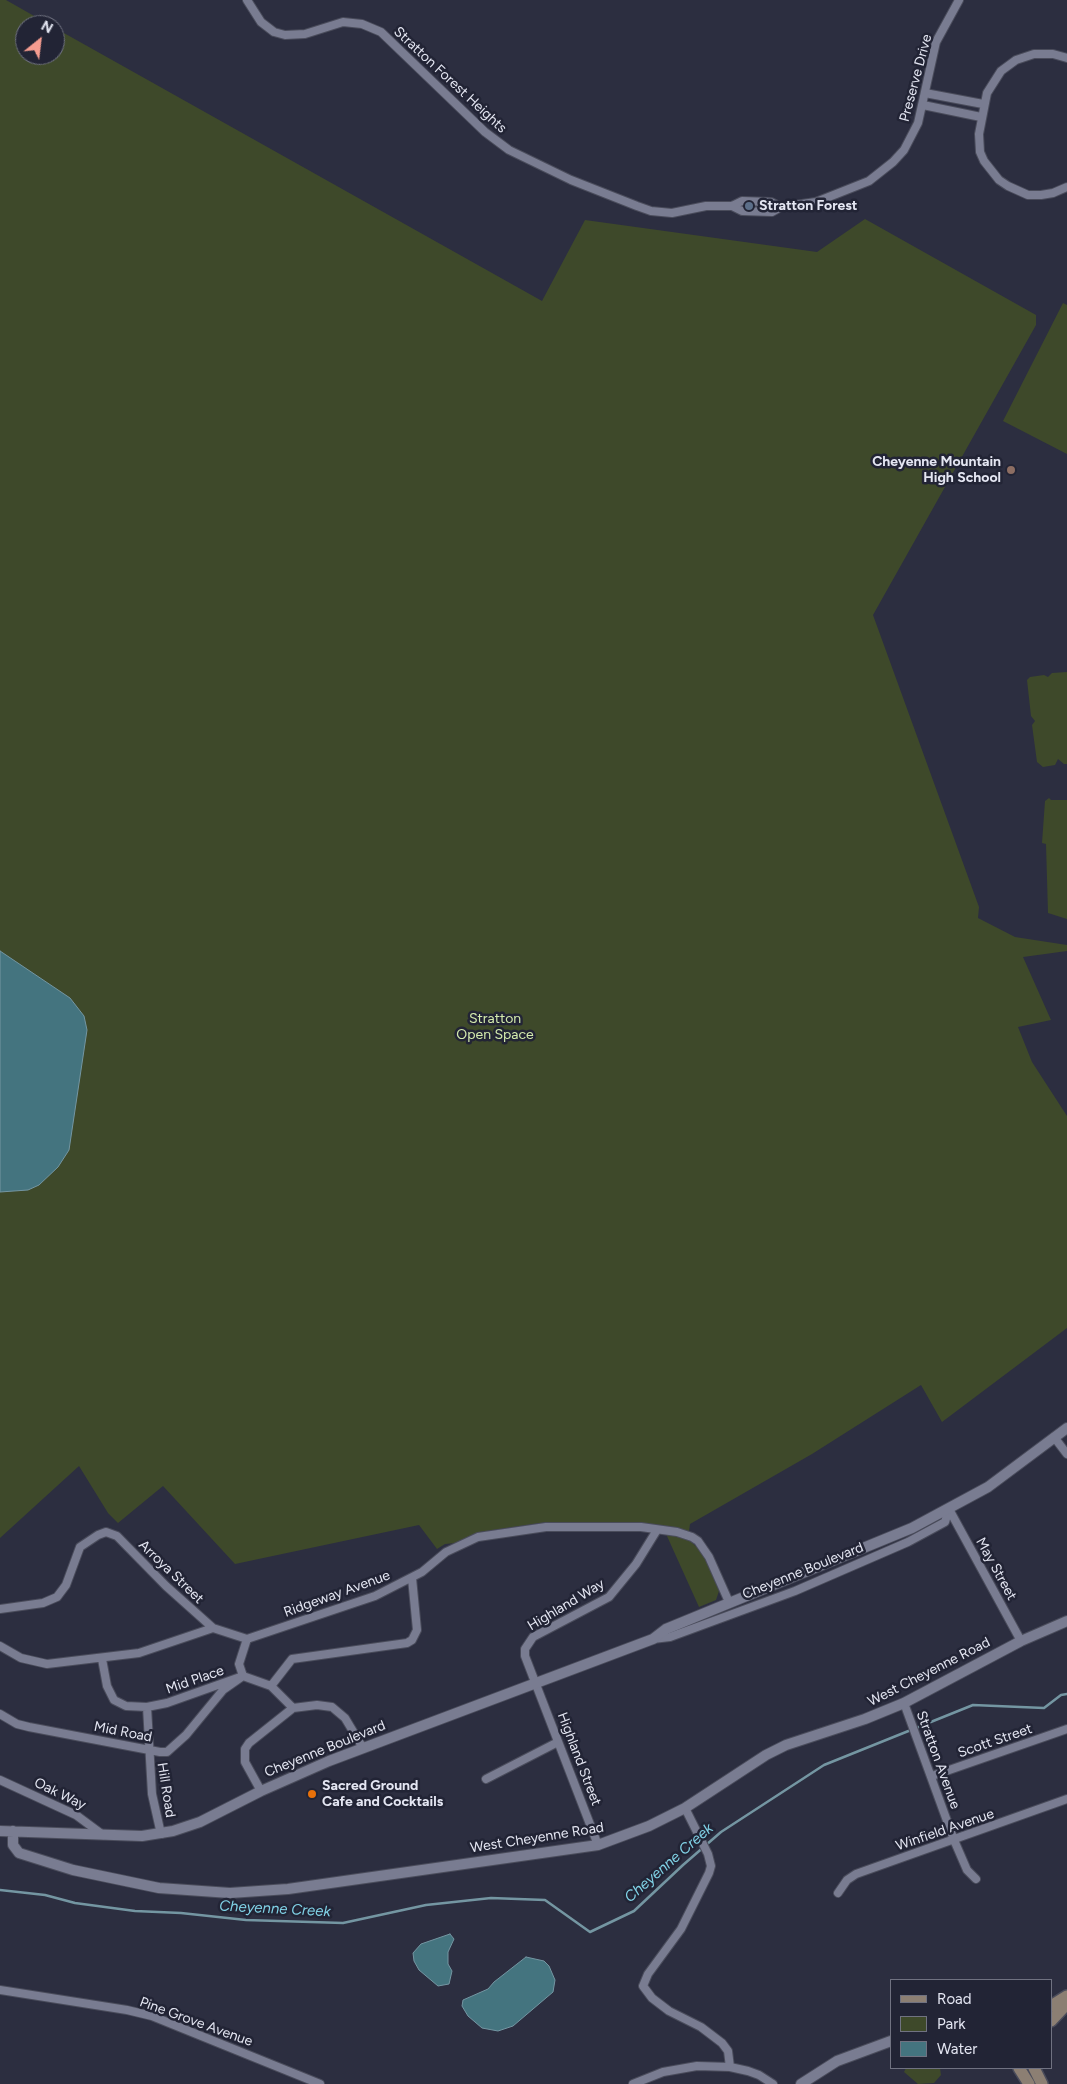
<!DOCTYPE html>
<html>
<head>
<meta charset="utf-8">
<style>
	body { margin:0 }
	#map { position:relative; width:1067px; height:2084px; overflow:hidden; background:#2c2e40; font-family:Figtree,sans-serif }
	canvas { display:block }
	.legend { position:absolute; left:890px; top:1979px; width:162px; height:90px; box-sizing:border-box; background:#222435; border:1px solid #707281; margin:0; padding:6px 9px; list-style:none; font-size:15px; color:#e4e6f2 }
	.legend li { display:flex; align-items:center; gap:10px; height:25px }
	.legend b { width:25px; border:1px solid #707281 }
	.north { position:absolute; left:15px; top:15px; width:50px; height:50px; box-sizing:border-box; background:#222435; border:1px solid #707281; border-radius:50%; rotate:29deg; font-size:14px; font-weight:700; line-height:20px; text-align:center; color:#e4e6f2 }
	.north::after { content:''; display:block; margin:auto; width:18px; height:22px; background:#f59c90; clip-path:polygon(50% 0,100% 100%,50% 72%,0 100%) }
</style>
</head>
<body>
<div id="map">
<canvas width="1067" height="2084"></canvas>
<ul class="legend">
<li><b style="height:6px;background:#8c7f73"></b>Road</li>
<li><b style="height:14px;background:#3e492a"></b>Park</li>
<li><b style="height:14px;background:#44747f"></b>Water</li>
</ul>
<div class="north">N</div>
</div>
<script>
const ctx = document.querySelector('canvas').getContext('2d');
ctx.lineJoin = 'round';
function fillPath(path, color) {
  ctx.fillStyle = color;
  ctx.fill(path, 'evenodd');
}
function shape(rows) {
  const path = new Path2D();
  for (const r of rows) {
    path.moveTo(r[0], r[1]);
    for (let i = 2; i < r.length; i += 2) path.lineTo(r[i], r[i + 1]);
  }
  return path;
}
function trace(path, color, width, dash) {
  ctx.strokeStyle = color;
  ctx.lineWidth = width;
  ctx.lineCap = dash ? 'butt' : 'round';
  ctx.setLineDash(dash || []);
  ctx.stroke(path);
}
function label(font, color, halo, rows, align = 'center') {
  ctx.font = font + ' Figtree,sans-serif';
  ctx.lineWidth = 5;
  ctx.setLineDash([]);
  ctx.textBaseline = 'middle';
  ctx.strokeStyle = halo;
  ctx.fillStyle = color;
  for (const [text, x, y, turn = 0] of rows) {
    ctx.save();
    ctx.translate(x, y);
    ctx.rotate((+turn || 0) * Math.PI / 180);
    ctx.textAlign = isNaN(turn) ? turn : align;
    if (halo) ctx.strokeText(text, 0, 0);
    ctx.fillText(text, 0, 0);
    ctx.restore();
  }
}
const green = shape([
	[0,0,6,0,50,25,25,25,25,55,55,55,55,28,542,301,585,220,817,252,865,219,1036,315,1036,325,873,615,979,907,978,918,1015,937,1067,945,1067,951,1023,957,1051,1020,1018,1027,1032,1062,1067,1116,1067,1328,942,1422,921,1385,812,1454,690,1524,688,1539,703,1553,719,1591,716,1600,699,1607,662,1525,547,1522,480,1532,456,1543,445,1544,437,1549,419,1525,235,1564,163,1486,118,1523,108,1513,79,1466,0,1538],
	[1063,303,1067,305,1067,454,1003,421],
	[1067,672,1067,764,1064,764,1058,759,1055,765,1043,767,1037,762,1032,725,1035,721,1031,716,1027,680,1030,677,1044,675,1048,677,1052,673],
	[1049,798,1051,800,1067,800,1067,919,1048,913,1046,844,1042,843,1045,801],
	[906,2068,940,2068,941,2075,934,2083,918,2084,904,2072]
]);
const water = shape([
	[0,951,70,998,84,1016,87,1030,69,1150,58,1167,39,1185,28,1190,0,1192,0,951],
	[450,1934,454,1939,448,1952,448,1964,452,1971,449,1984,438,1986,419,1970,414,1961,413,1953,421,1944,450,1934],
	[526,1957,544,1961,549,1966,555,1980,553,1992,513,2026,498,2031,482,2028,468,2016,462,2006,463,2000,488,1989,494,1982,526,1957]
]);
const stream = shape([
	[0,1890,45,1895,75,1903,135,1911,181,1913,246,1920,343,1923,426,1905,491,1898,545,1900,590,1932,634,1911,683,1865,721,1832,824,1765,973,1705,1044,1708,1061,1695,1067,1694]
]);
const minor = shape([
	[247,0,261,22,274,32,285,35,305,34,343,22,362,24,381,32,485,132,509,150,571,180,637,206,651,211,672,213,706,206,732,206,742,201,771,202,781,207],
	[1067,58,1053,54,1034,54,1016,60,1001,71,987,93,979,134,980,152,984,161,999,180,1008,186,1028,195,1041,195,1053,193,1067,187],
	[925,93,983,104],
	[923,105,981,117],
	[732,206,742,211,772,212,781,207,816,202,869,181,893,162,904,150,918,123,936,42,959,0],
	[1054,1437,1067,1454],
	[950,1511,1021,1641],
	[0,1609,43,1603,57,1597,66,1585,80,1547,98,1535,106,1532,117,1536,166,1586,213,1628],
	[653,1639,670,1637,795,1591,908,1542,945,1522,949,1509],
	[0,1646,21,1658,47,1664,139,1653,213,1628,247,1639,375,1596,422,1572,446,1552,478,1537,546,1527,641,1527,677,1532,692,1537,698,1541,709,1557,729,1602],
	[102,1659,107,1686,114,1700,126,1706,147,1707,152,1794,161,1834],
	[271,1686,292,1659,407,1643,412,1640,417,1630,412,1578],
	[904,1703,954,1840,967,1870,976,1879],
	[147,1707,167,1703,243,1676,239,1664,247,1639],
	[0,1714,17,1724,29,1727,160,1752,167,1752,186,1735,223,1690,243,1676,271,1686,293,1708],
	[932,1776,1067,1729],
	[486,1779,558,1742],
	[0,1780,76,1815,103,1835],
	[261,1791,245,1762,245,1749,249,1743,293,1708,317,1705,332,1707,345,1718,363,1748],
	[685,1808,708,1854,711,1866,709,1873,681,1929,648,1974,643,1986,652,1998,669,2011,701,2027,722,2043,728,2051,730,2067],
	[598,1845,525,1656,525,1649,533,1637,609,1597,636,1564,657,1530],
	[838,1893,847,1880,856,1874,1067,1799],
	[0,1990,127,2010,152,2016,320,2084],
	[633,2084,663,2072,697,2066,730,2067,748,2071,759,2075,773,2084]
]);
const tertiary = shape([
	[0,1831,142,1836,173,1831,200,1822,261,1791,329,1761,653,1639,666,1629,912,1528,988,1487,1067,1428],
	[13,1831,13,1845,19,1853,73,1870,159,1888,230,1893,288,1889,598,1845,649,1826,685,1808,766,1755,786,1745,865,1719,904,1703,1021,1641,1067,1621],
	[801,2084,837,2061,891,2041]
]);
const secondary = shape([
	[1051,2006,1067,1996],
	[1051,2021,1067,2004],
	[1019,2068,1029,2084],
	[1034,2068,1042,2084]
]);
const markers = [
	[749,206,5,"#5c6f8a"],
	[1011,470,5,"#8d6e63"],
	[312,1794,5,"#e8710a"]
];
const streetNames = [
	["Preserve Drive",916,78,-75],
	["Stratton Forest Heights",450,80,43],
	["May Street",996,1569,61],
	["Cheyenne Boulevard",803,1571,-22],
	["Arroya Street",171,1572,44],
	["Ridgeway Avenue",337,1594,-20],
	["Highland Way",566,1605,-31],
	["West Cheyenne Road",929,1672,-27],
	["Mid Place",195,1680,-19],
	["Mid Road",123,1732,11],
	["Scott Street",995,1741,-19],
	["Cheyenne Boulevard",325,1749,-22],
	["Highland Street",579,1759,69],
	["Stratton Avenue",938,1760,70],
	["Hill Road",166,1790,81],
	["Oak Way",60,1794,26],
	["Winfield Avenue",945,1830,-19],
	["West Cheyenne Road",537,1838,-9],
	["Pine Grove Avenue",196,2022,20]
];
const poiNames = [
	["Stratton Forest",759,206],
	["Cheyenne Mountain",1001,462,"right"],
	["High School",1001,478,"right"],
	["Sacred Ground",322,1786],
	["Cafe and Cocktails",322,1802]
];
const parkNames = [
	["Stratton",495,1019],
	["Open Space",495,1035]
];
const waterNames = [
	["Cheyenne Creek",669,1863,-41],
	["Cheyenne Creek",275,1909,3]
];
fillPath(green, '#3e492a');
fillPath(water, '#44747f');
trace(water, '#7496a2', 1);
trace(stream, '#7496a2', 2.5);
trace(minor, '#4a4c5b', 10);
trace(tertiary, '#4a4c5b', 12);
trace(secondary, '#4a4c5b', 14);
trace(minor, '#797c91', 8);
trace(tertiary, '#797c91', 10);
trace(secondary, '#8c7f73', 11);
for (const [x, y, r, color] of markers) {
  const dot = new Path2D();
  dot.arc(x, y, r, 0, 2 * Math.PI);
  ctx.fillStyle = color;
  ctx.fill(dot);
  trace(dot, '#222435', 2);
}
label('14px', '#e4e6f2', '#222435', streetNames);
label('bold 14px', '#e4e6f2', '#222435', poiNames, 'left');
label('14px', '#d4ebad', '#222435', parkNames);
label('italic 15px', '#80d2e6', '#222435', waterNames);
</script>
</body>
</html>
